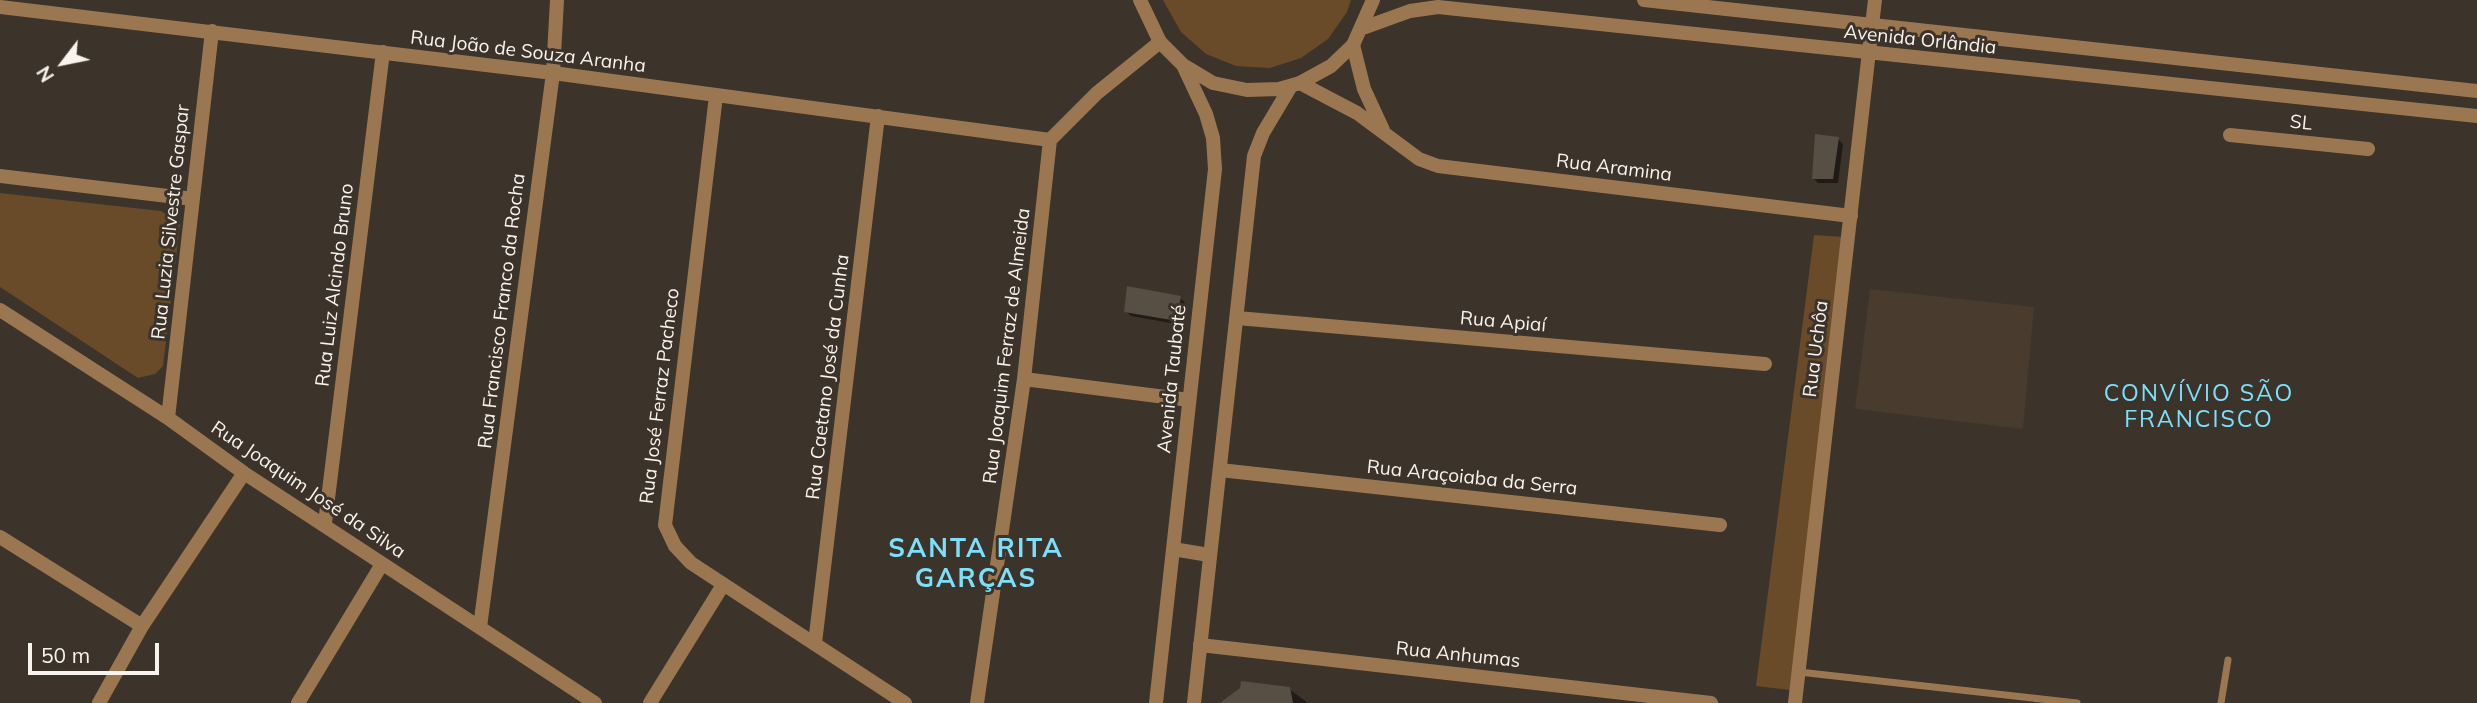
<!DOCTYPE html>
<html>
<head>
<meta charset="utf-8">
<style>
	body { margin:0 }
	#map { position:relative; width:2477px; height:703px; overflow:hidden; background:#3c332a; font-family:Mulish,sans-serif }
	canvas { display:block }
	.north { position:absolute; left:28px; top:28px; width:70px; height:70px; -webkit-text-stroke:5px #3c332a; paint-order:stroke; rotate:238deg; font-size:19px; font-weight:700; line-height:28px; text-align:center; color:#f9f3ed }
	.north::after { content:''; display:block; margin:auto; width:24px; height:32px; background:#f9f3ed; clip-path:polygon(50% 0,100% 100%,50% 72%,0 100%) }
	.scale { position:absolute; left:28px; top:643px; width:131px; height:32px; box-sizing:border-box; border:4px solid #f9f3ed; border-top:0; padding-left:9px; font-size:21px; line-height:24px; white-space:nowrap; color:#f9f3ed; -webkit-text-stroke:5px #3c332a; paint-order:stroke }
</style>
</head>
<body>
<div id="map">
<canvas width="2477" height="703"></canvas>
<div class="north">N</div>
<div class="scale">50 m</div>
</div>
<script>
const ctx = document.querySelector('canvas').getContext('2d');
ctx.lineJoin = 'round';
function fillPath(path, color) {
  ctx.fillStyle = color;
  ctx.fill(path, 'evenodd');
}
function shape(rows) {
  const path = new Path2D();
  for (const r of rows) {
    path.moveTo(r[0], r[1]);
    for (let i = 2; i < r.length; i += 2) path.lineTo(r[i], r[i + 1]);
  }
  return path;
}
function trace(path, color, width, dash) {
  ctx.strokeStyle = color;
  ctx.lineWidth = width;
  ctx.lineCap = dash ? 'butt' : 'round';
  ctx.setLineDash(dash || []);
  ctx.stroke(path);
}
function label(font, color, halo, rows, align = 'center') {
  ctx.font = font + ' Mulish,sans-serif';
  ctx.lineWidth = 6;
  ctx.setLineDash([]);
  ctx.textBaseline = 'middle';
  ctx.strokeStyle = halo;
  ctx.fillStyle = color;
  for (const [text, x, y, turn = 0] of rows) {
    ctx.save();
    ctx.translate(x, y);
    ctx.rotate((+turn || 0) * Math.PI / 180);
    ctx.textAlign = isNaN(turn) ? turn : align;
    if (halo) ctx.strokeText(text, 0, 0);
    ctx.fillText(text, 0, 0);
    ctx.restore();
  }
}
const built = shape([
	[1870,289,2034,307,2023,429,1855,409]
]);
const green = shape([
	[1163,0,1351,0,1347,12,1328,39,1301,58,1270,68,1236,66,1206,54,1181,32],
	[0,193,161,211,180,224,163,366,155,374,138,378,0,287],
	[1814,235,1843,237,1790,690,1756,686]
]);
const shadow = shape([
	[1838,139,1843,144,1838,183,1818,183,1813,178],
	[1180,298,1185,303,1182,325,1131,316,1126,311],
	[1289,689,1308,703,1225,703]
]);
const building = shape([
	[1815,134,1839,137,1833,179,1812,179],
	[1127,286,1181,296,1177,321,1124,312],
	[1241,681,1290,687,1293,703,1220,703,1240,688]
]);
const service = shape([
	[1799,672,2077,703],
	[2221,703,2228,660]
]);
const minor = shape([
	[0,7,553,73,1050,140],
	[1872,25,1875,0],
	[1353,45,1364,89,1383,130],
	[1300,83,1357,113,1419,159,1438,166,1851,216],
	[716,96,665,525,675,546,691,563,905,703],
	[2230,135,2368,149],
	[0,176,193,199],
	[0,310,168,418,244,473,595,703],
	[1237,318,1765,364],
	[1024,379,1189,400],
	[168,418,212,31],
	[1220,470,1720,525],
	[325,523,383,52],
	[0,537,142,626],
	[480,627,553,73,557,0],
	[815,643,878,116],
	[1200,645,1711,703],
	[99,703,142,626,244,473],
	[298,703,382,564],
	[650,703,723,585],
	[977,703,1024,379,1050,140,1097,93,1160,42]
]);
const tertiary = shape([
	[1140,0,1160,42,1183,65,1213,83,1247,90,1279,89,1300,83,1331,66,1353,45,1373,0],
	[1644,0,2477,91],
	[1363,28,1410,11,1438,7,2477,116],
	[1173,549,1209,555],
	[1156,703,1215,169,1213,138,1206,114,1183,65],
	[1194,703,1254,156,1263,133,1291,86],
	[1795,703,1872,25]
]);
const streetNames = [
	["Avenida Orlândia",1920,40,6],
	["Rua João de Souza Aranha",528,52,7],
	["SL",2301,123,6],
	["Rua Aramina",1614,168,7],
	["Rua Luzia Silvestre Gaspar",171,222,-84],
	["Rua Luiz Alcindo Bruno",335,285,-83],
	["Rua Francisco Franco da Rocha",502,311,-83],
	["Rua Apiaí",1503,322,5],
	["Rua Joaquim Ferraz de Almeida",1007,346,-83],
	["Rua Uchôa",1816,349,-83],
	["Rua Caetano José da Cunha",828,377,-83],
	["Avenida Taubaté",1172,379,-84],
	["Rua José Ferraz Pacheco",660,396,-83],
	["Rua Araçoiaba da Serra",1472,478,6],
	["Rua Joaquim José da Silva",308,490,34],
	["Rua Anhumas",1458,655,6]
];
const quarterNames = [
	["CONVÍVIO SÃO",2199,394],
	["FRANCISCO",2199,420]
];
const districtNames = [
	["SANTA RITA",976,549],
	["GARÇAS",976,579]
];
fillPath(built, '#493b2d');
fillPath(green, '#6a4b29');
fillPath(shadow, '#0007');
fillPath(building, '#574e44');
trace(service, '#9b7751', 7);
trace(minor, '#9b7751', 14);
trace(tertiary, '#9b7751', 14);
label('19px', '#f9f3ed', '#3c332a', streetNames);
ctx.letterSpacing = '2px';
label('23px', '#7ce0fa', '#3c332a', quarterNames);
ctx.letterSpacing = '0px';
ctx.letterSpacing = '2px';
label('bold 26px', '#7ce0fa', '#3c332a', districtNames);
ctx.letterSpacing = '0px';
</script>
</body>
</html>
